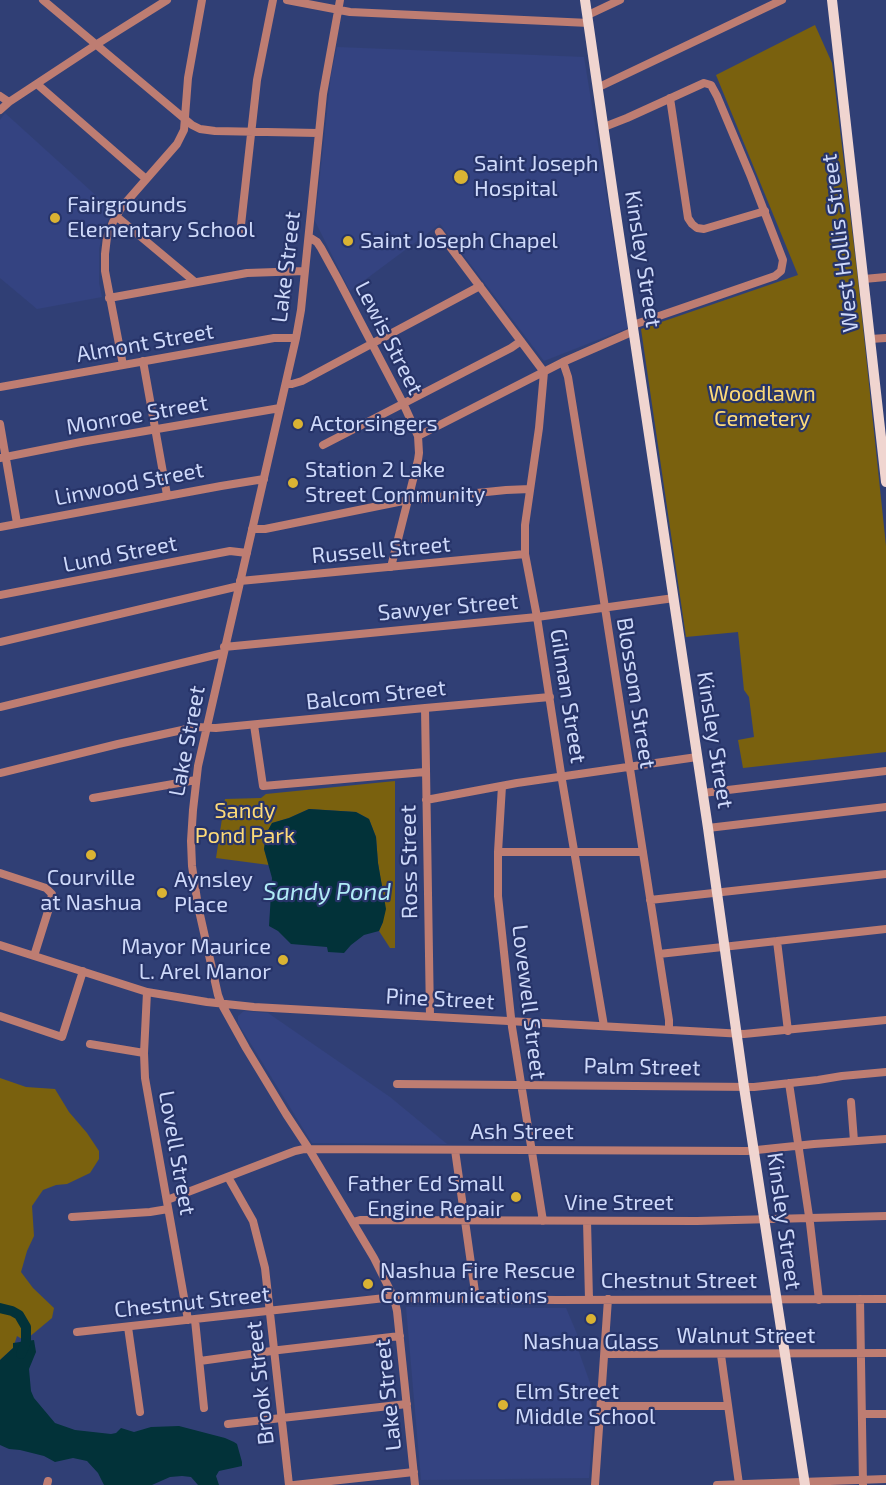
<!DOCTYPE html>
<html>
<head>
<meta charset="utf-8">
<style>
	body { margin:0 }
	canvas { display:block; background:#303f75 }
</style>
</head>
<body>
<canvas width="886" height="1485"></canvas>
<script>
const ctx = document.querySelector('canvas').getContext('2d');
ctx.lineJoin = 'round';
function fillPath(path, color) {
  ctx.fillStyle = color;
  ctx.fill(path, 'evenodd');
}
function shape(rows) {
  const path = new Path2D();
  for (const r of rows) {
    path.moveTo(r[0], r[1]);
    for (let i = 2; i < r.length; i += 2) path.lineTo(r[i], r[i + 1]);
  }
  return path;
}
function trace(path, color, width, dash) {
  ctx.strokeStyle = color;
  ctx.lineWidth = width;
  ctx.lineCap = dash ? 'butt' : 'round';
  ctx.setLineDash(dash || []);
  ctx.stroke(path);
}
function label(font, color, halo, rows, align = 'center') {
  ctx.font = font + ' "Exo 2",sans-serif';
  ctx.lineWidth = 4.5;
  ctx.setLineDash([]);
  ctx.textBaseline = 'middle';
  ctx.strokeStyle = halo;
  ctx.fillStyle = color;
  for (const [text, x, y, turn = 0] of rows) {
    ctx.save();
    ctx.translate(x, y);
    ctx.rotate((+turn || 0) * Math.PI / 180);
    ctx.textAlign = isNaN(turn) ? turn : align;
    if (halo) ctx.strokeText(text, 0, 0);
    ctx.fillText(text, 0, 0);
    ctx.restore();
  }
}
const built = shape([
	[337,47,584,57,628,328,544,361,440,224,350,291,315,221,331,75],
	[5,113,112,210,103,232,99,249,99,283,102,297,37,309,0,278,0,120],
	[244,1011,268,1013,390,1097,447,1144,312,1143,238,1023,238,1016],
	[406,1307,566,1308,577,1334,579,1352,590,1383,593,1427,589,1478,421,1480]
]);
const green = shape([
	[815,25,832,63,858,280,886,546,886,752,743,768,738,740,754,737,749,697,744,690,738,632,686,637,641,329,798,275,716,75],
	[395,781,395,948,390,948,379,931,383,922,382,887,378,863,376,837,369,819,356,812,309,809,289,818,272,823,266,834,264,849,269,865,216,858,225,799,261,798,266,794],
	[0,1078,26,1087,55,1089,69,1112,87,1133,99,1151,99,1159,90,1173,67,1184,56,1185,43,1190,32,1206,34,1236,27,1251,21,1272,33,1288,54,1308,52,1318,28,1338,22,1339,17,1336,13,1348,0,1360]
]);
const water = shape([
	[309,809,356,812,369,819,376,837,378,863,386,909,383,922,379,931,364,935,351,945,344,953,328,952,327,947,291,944,278,931,269,926,272,878,264,849,266,834,272,823,289,818],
	[34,1340,36,1352,29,1369,31,1391,34,1398,55,1423,75,1430,111,1434,116,1433,121,1428,134,1432,151,1427,179,1426,225,1438,234,1442,237,1444,242,1462,242,1466,219,1471,216,1476,219,1485,198,1485,191,1477,182,1476,170,1477,152,1485,104,1485,98,1473,87,1461,73,1458,55,1462,44,1456,20,1450,9,1449,0,1445,0,1360,13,1348,13,1343]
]);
const river = shape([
	[0,1308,12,1311,19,1315,26,1327,26,1342,21,1354]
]);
const minor = shape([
	[43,0,192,125,200,129,215,131,318,133],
	[287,0,350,12,589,23],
	[340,0,323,94,301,310,296,338,198,766,193,810,191,841,192,866,198,906,218,995,221,1003,246,1048,286,1114,309,1149,374,1258,394,1298,397,1311,415,1485],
	[588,15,620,0],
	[37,84,146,179],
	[599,87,782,0],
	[0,96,9,102],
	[670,98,688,218,692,224,697,228,704,229,765,211],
	[0,110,9,102,97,44,167,0],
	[604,127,627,118,704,83,711,85,717,96,751,177,783,260,781,271,775,276,633,325],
	[116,216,195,282],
	[439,232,544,372,539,428,525,525,525,554,537,617,562,780,604,1026],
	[240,234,257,80,273,0],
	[309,237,317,242,321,248,338,279,403,403,418,436,419,453,418,460,391,567],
	[864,279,886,277],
	[109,298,247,273,305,271],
	[870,339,886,338],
	[143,361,167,495],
	[563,362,568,377,599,569,669,1020,669,1030],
	[123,365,105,271,105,254,107,237,113,222,121,208,177,144,184,130,188,78,202,0],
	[286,384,292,384,302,381,480,286],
	[0,387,274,338,296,338],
	[0,424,17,523],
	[418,436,563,362,634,331],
	[323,445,511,348,521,341],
	[0,458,81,442,280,408],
	[0,527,221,486,264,479],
	[252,529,265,529,408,500,506,490,530,489],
	[240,581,525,554],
	[0,595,230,551,247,553],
	[0,642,239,586],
	[224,647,537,617,674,598],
	[0,707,223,653],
	[425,708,430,1016],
	[254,725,263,786,425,772],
	[0,773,118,744,196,727,216,728,425,708,550,697],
	[502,786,498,852,498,896,512,1027,543,1221],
	[703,793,886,771],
	[93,798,196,780],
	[426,800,517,783,697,757],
	[708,828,886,807],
	[498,852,643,852],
	[0,873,46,888,52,894,50,905,34,956],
	[650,900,886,874],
	[777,941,788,1031],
	[0,945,147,992,207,1002,254,1007,744,1034,886,1020],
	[659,954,886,929],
	[147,992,144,1053,145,1078,188,1320],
	[0,1016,62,1037,83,971],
	[90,1044,144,1053],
	[789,1083,810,1223,819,1300],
	[397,1084,754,1087,818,1080,842,1076,886,1072],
	[851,1102,854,1141],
	[455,1150,476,1299],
	[228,1177,253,1221,265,1268,289,1485],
	[167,1200,295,1151,304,1149,747,1151,814,1144,886,1139],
	[72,1217,150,1212,168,1209],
	[587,1221,589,1299],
	[353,1222,360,1220,697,1221,886,1216],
	[860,1299,863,1485],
	[195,1320,204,1408],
	[128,1327,140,1412],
	[77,1332,385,1298,557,1300,886,1299],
	[605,1354,886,1353],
	[721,1355,739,1484],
	[200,1361,279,1350,400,1336],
	[601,1406,728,1406],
	[862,1414,886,1414],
	[228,1424,407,1404],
	[47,1485,48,1481],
	[294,1485,414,1472],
	[595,1485,608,1299],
	[717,1485,886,1479]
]);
const major = shape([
	[585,0,615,208,708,828,744,1087,805,1485],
	[832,0,886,482]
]);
const markers = [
	[461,177,8,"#dab333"],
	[55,218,6,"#dab333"],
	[348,241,6,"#dab333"],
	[298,424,6,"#dab333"],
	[293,483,6,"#dab333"],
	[91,855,6,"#dab333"],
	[162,893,6,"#dab333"],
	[283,960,6,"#dab333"],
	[516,1197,6,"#dab333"],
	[368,1284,6,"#dab333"],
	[591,1319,6,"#dab333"],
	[503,1405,6,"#dab333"]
];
const poiNames = [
	["Saint Joseph",474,164],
	["Hospital",474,189],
	["Fairgrounds",67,205],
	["Elementary School",67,230],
	["Saint Joseph Chapel",360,241],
	["Actorsingers",310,424],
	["Station 2 Lake",305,470],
	["Street Community",305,495],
	["Courville",91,878,"center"],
	["at Nashua",91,903,"center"],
	["Aynsley",174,880],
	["Place",174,905],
	["Mayor Maurice",271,947,"right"],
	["L. Arel Manor",271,972,"right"],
	["Father Ed Small",504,1184,"right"],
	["Engine Repair",504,1209,"right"],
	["Nashua Fire Rescue",380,1271],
	["Communications",380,1296],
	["Nashua Glass",591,1342,"center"],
	["Elm Street",515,1392],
	["Middle School",515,1417]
];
const streetNames = [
	["West Hollis Street",840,243,-97],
	["Kinsley Street",643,259,81],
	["Lake Street",286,267,-83],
	["Lewis Street",389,338,63],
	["Almont Street",145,343,-10],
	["Monroe Street",137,415,-10],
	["Linwood Street",129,484,-11],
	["Russell Street",381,550,-5],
	["Lund Street",120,554,-11],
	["Sawyer Street",448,607,-5],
	["Blossom Street",636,693,81],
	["Balcom Street",376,695,-6],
	["Gilman Street",568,696,81],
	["Kinsley Street",715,740,81],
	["Lake Street",187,741,-79],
	["Ross Street",409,862,-91],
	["Pine Street",440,999,3],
	["Lovewell Street",529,1002,83],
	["Palm Street",642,1067,1],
	["Ash Street",522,1132],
	["Lovell Street",177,1153,80],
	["Vine Street",619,1203],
	["Kinsley Street",784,1221,82],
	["Chestnut Street",679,1281],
	["Chestnut Street",192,1302,-6],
	["Walnut Street",746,1336],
	["Brook Street",260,1383,-96],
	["Lake Street",388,1395,-96]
];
const parkNames = [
	["Woodlawn",762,394],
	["Cemetery",762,419],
	["Sandy",245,811],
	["Pond Park",245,836]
];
const waterNames = [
	["Sandy Pond",327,892]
];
fillPath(built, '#344381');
fillPath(green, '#7a610e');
fillPath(water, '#023239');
trace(river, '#023239', 10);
trace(minor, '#be7d72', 8);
trace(major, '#f0d5d0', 10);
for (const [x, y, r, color] of markers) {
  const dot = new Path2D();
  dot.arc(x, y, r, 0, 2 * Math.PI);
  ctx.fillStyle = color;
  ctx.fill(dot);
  trace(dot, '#273469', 2);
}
label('22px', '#ced9fa', '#273469', poiNames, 'left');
label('22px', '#ced9fa', '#273469', streetNames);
label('22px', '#fdda79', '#273469', parkNames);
label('italic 24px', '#b0ebf6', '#273469', waterNames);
</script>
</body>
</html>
